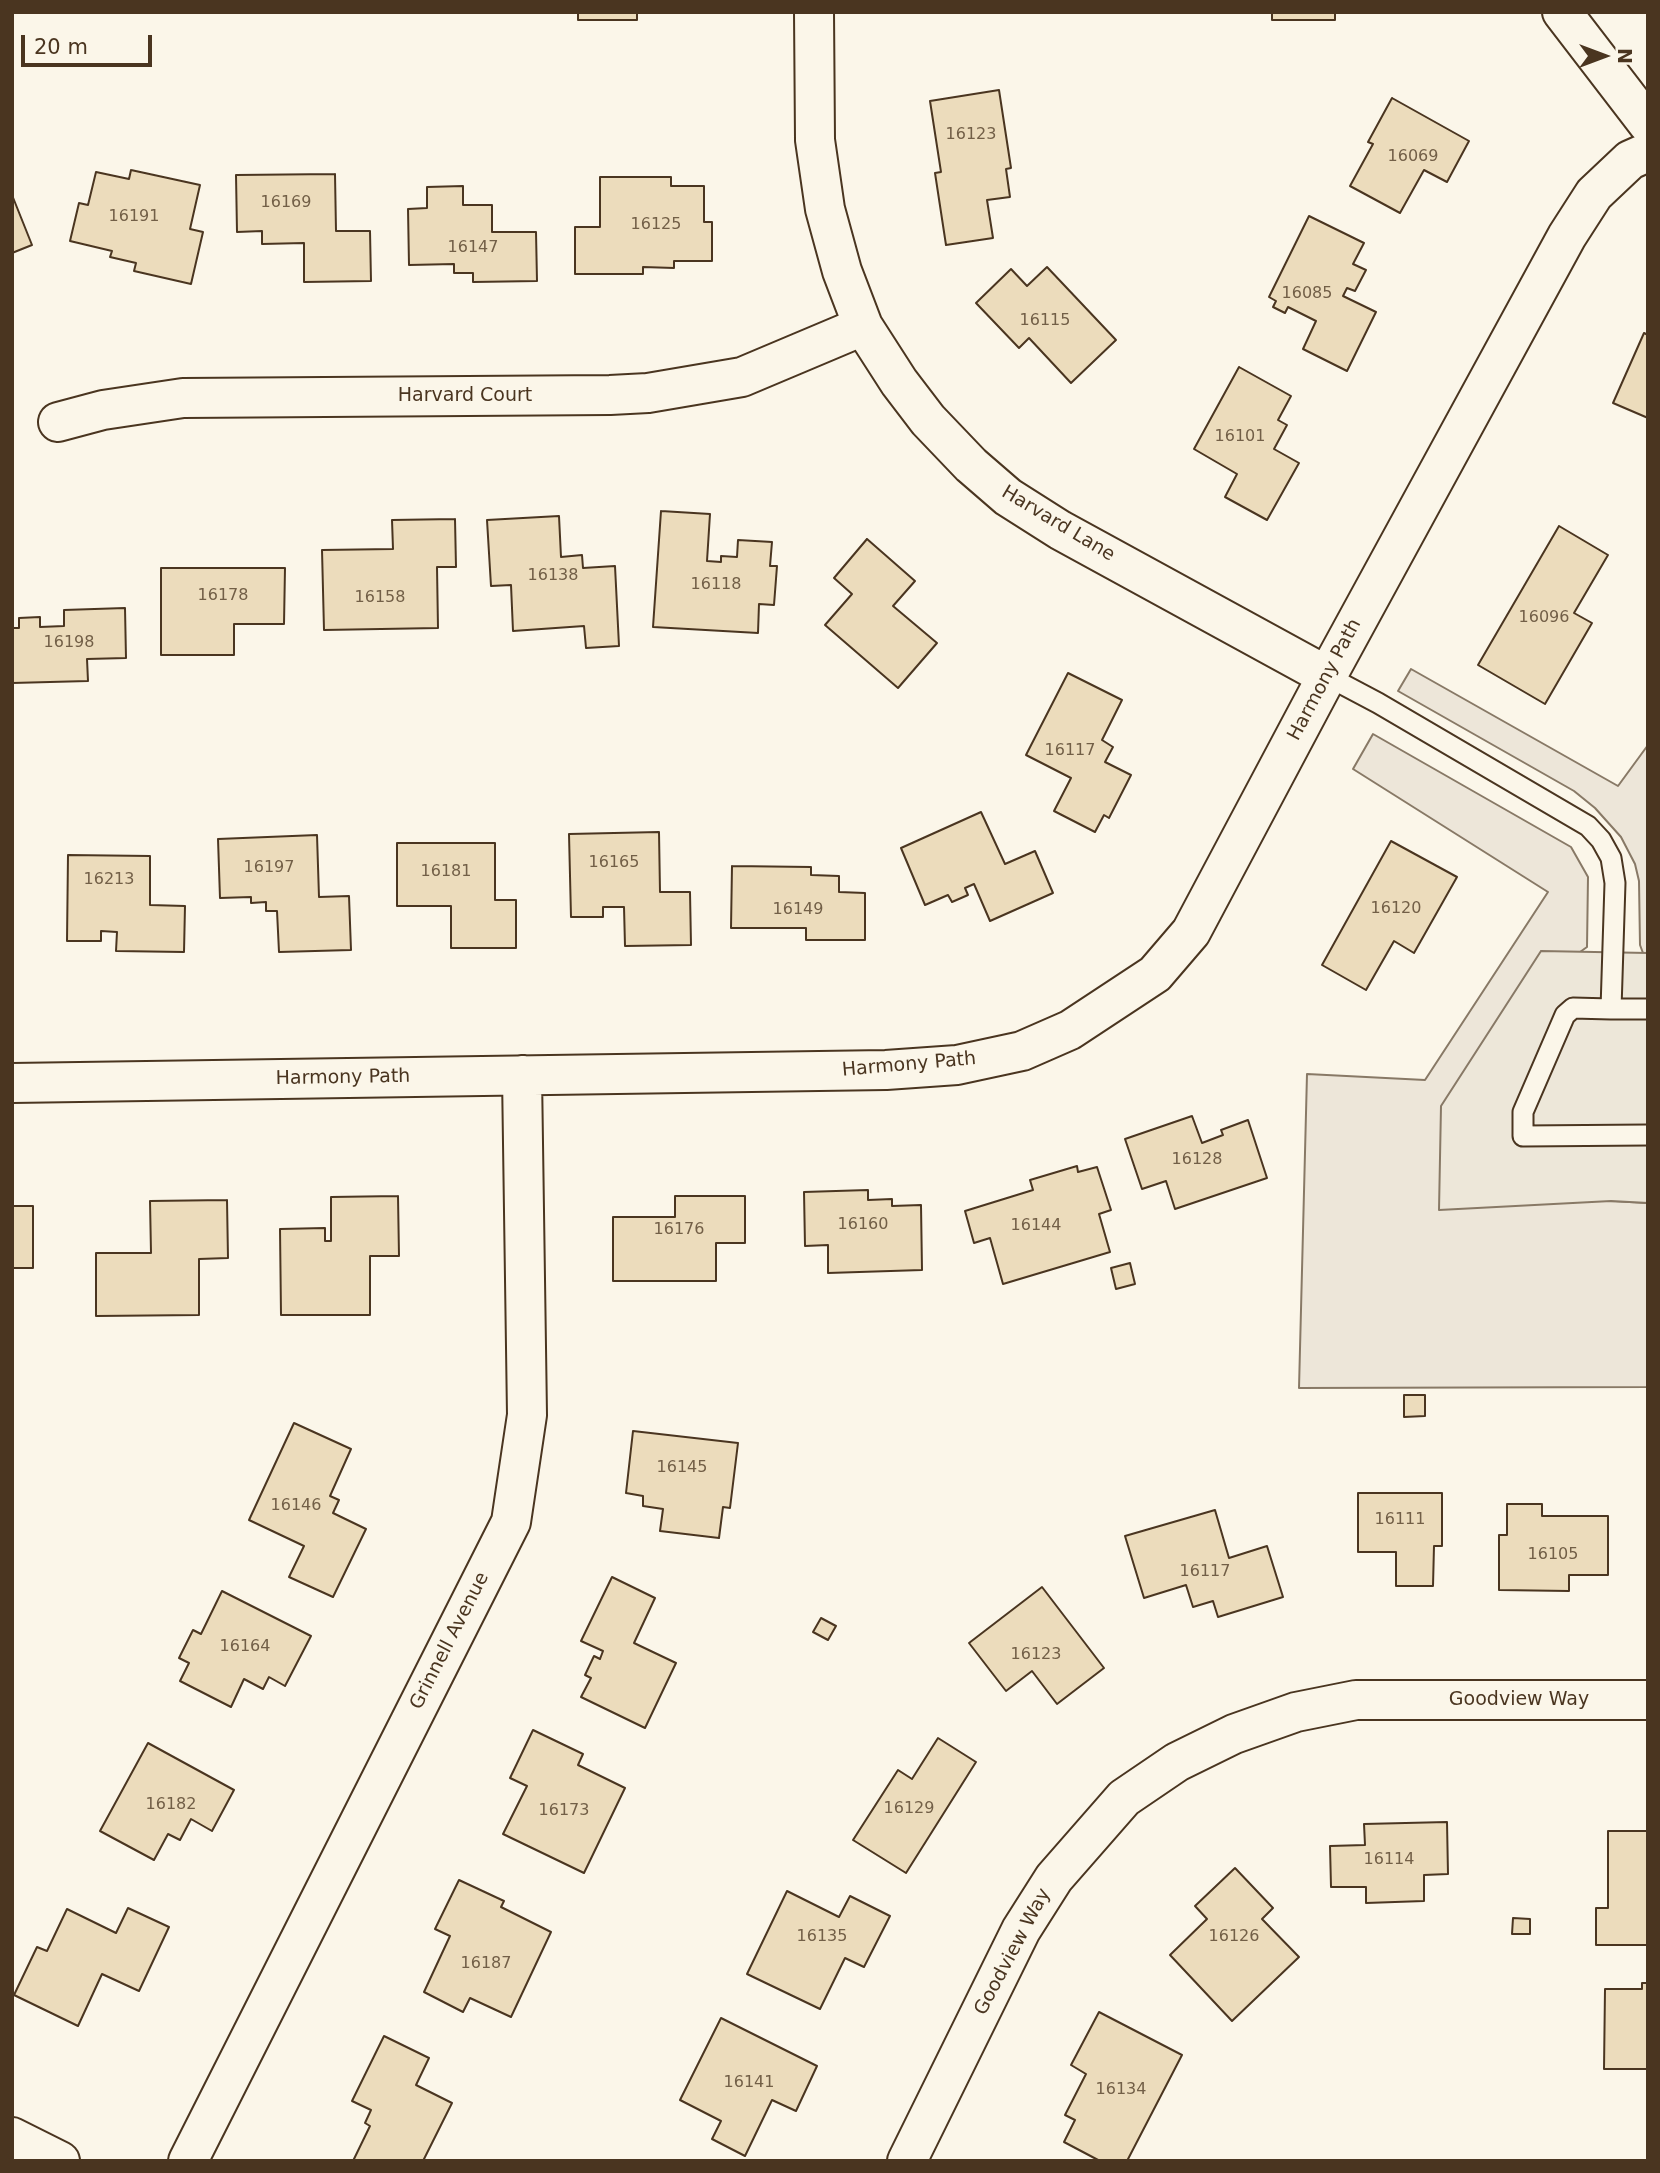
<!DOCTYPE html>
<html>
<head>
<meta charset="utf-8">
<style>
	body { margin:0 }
	#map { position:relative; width:1660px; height:2173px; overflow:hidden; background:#fbf6e9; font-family:"DejaVu Sans",sans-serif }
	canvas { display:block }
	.frame { position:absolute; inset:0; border:14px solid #4a3520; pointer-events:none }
	.north { position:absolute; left:1569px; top:21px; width:70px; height:70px; -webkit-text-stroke:5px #fbf6e9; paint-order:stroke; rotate:90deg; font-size:19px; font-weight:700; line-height:28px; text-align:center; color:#4a3520 }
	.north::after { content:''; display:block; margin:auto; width:24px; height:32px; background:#4a3520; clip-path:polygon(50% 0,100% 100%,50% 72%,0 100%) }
	.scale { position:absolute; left:21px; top:35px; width:131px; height:32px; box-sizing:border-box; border:4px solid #4a3520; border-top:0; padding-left:9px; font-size:21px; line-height:24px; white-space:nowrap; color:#4a3520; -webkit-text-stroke:5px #fbf6e9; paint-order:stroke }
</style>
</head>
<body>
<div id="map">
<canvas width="1660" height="2173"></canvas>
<div class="frame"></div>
<div class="north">N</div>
<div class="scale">20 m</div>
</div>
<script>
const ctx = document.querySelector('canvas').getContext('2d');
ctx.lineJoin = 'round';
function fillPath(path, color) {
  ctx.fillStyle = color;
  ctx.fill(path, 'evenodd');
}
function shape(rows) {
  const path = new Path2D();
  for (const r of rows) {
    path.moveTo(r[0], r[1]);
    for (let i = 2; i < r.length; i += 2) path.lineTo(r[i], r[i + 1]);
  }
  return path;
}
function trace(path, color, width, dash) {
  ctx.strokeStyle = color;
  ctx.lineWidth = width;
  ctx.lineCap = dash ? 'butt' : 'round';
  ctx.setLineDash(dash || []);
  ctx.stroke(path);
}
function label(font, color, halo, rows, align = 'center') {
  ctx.font = font + ' "DejaVu Sans",sans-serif';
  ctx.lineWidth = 5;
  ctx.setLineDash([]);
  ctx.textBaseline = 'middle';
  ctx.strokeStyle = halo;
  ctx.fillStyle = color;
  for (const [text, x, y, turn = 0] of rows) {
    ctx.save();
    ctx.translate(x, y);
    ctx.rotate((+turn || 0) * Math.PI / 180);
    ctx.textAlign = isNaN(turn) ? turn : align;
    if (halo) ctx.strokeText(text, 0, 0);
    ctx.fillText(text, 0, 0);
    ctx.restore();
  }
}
const green = shape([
	[1411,669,1618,786,1648,745,1648,953,1643,953,1640,945,1639,881,1635,864,1621,837,1595,808,1574,791,1398,691,1411,669],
	[1373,734,1571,847,1588,877,1587,947,1580,952,1541,952,1611,1201,1648,1203,1648,1387,1299,1388,1307,1074,1425,1080,1548,892,1353,769,1373,734]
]);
const parking = shape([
	[1541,951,1648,953,1648,1203,1611,1201,1439,1210,1441,1106,1541,951]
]);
const building = shape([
	[578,12,637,12,637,20,578,20,578,12],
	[1272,12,1335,12,1335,20,1272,20,1272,12],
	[999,90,1011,168,1006,169,1010,197,987,200,993,238,946,245,935,173,941,172,930,101,999,90],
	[1392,98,1469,141,1447,182,1424,170,1400,213,1350,186,1373,144,1368,142,1392,98],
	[131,170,200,185,190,229,203,232,191,284,134,271,136,263,110,257,112,251,70,241,79,203,88,205,96,172,129,179,131,170],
	[335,174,336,231,370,231,371,281,304,282,304,243,262,244,262,231,237,232,236,175,335,174],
	[600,177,671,177,671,186,704,186,704,222,712,222,712,261,674,261,674,268,643,267,643,274,575,274,575,227,600,227,600,177],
	[463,186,463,205,492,205,492,232,536,232,537,281,473,282,473,273,454,273,454,264,409,265,408,209,427,208,427,187,463,186],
	[12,195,32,245,12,253,12,195],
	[1309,216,1364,243,1353,264,1366,270,1355,291,1347,288,1343,296,1376,312,1347,371,1303,349,1316,321,1288,307,1285,313,1273,307,1276,301,1269,297,1309,216],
	[1047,267,1116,340,1071,383,1029,338,1019,348,976,303,1011,269,1027,286,1047,267],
	[1644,333,1648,335,1648,418,1613,403,1644,333],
	[1239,367,1291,396,1278,420,1287,425,1274,449,1299,463,1267,520,1225,497,1237,474,1194,449,1239,367],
	[661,511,710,514,707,561,721,562,721,556,737,557,738,540,772,542,770,566,777,566,774,605,759,604,758,633,653,627,661,511],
	[559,516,561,557,582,555,583,568,615,566,619,646,586,648,584,626,513,631,511,585,491,586,487,520,559,516],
	[455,519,456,567,437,567,438,628,324,630,322,550,393,549,392,520,455,519],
	[1559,526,1608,555,1574,613,1592,623,1545,704,1478,665,1559,526],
	[867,539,915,581,893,606,937,643,898,688,825,625,852,594,834,578,867,539],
	[161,568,285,568,284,624,234,624,234,655,161,655,161,568],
	[125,608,126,658,87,659,88,681,12,683,12,628,19,628,19,618,40,617,40,627,64,626,64,610,125,608],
	[1068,673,1122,700,1102,740,1113,747,1105,762,1131,775,1109,818,1104,815,1095,832,1054,811,1071,778,1026,755,1068,673],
	[981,812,1005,864,1035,851,1053,893,990,921,974,884,965,888,968,895,952,902,948,895,925,905,901,848,981,812],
	[659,832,660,892,690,892,691,945,625,946,624,907,603,907,603,917,571,917,569,834,659,832],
	[317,835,319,897,349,896,351,950,279,952,277,911,266,911,266,902,251,903,251,897,220,898,218,839,317,835],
	[1391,841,1457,877,1414,953,1394,941,1366,990,1322,965,1391,841],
	[397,843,495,843,495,900,516,900,516,948,451,948,451,906,397,906,397,843],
	[68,855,150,856,150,905,185,906,184,952,116,951,117,932,101,931,101,941,67,941,68,855],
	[732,866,811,867,811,875,839,876,839,892,865,893,865,940,806,940,806,928,731,928,732,866],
	[1192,1116,1202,1143,1223,1135,1221,1130,1248,1120,1267,1178,1175,1209,1166,1181,1142,1189,1125,1139,1192,1116],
	[1077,1166,1078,1172,1097,1167,1111,1210,1099,1214,1110,1252,1003,1284,990,1238,974,1243,965,1211,1033,1190,1030,1180,1077,1166],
	[868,1190,868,1200,892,1199,892,1206,921,1205,922,1270,828,1273,828,1245,805,1246,804,1192,868,1190],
	[398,1196,399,1256,370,1256,370,1315,281,1315,280,1229,325,1228,325,1241,331,1241,331,1197,398,1196],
	[675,1196,745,1196,745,1243,716,1243,716,1281,613,1281,613,1217,675,1217,675,1196],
	[227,1200,228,1258,199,1259,199,1315,96,1316,96,1253,151,1253,150,1201,227,1200],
	[12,1206,33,1206,33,1268,12,1268,12,1206],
	[1130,1263,1135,1284,1116,1289,1111,1268,1130,1263],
	[1404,1395,1425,1395,1425,1416,1404,1417,1404,1395],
	[294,1423,351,1449,330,1496,339,1500,333,1513,366,1529,333,1597,289,1577,304,1546,249,1520,294,1423],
	[633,1431,738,1443,730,1508,723,1507,719,1538,660,1531,663,1509,643,1506,643,1496,626,1493,633,1431],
	[1358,1493,1442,1493,1442,1546,1434,1546,1433,1586,1396,1586,1396,1552,1358,1552,1358,1493],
	[1507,1504,1542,1504,1542,1516,1608,1516,1608,1575,1569,1575,1569,1591,1499,1590,1499,1535,1507,1535,1507,1504],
	[1215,1510,1229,1558,1267,1546,1283,1597,1218,1617,1213,1601,1193,1607,1186,1585,1144,1598,1125,1536,1215,1510],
	[612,1577,655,1598,634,1643,676,1663,645,1728,581,1697,591,1678,585,1675,594,1656,600,1659,603,1651,581,1641,612,1577],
	[1042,1587,1104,1668,1057,1704,1032,1671,1006,1691,969,1643,1042,1587],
	[222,1591,311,1636,285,1686,269,1677,263,1689,244,1679,231,1707,180,1681,189,1663,179,1658,193,1630,201,1634,222,1591],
	[821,1618,836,1626,828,1640,813,1632,821,1618],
	[533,1730,583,1754,578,1765,625,1788,584,1873,503,1834,527,1786,510,1778,533,1730],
	[938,1738,976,1762,906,1873,853,1840,898,1770,912,1779,938,1738],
	[148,1743,234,1790,212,1831,191,1819,180,1840,168,1834,154,1860,100,1831,148,1743],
	[1447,1822,1448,1874,1424,1875,1424,1901,1366,1903,1366,1887,1331,1887,1330,1846,1365,1845,1364,1824,1447,1822],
	[1608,1831,1648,1831,1648,1945,1596,1945,1596,1908,1608,1908,1608,1831],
	[1235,1868,1273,1908,1262,1919,1299,1957,1232,2021,1170,1955,1207,1919,1195,1906,1235,1868],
	[459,1880,504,1901,501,1907,551,1932,511,2017,470,1998,463,2012,424,1992,450,1936,435,1929,459,1880],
	[787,1891,839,1917,850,1896,890,1916,864,1967,845,1958,820,2009,747,1974,787,1891],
	[128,1908,169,1927,139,1991,102,1974,78,2026,14,1995,37,1947,47,1951,67,1909,116,1933,128,1908],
	[1513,1918,1530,1919,1530,1934,1512,1934,1513,1918],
	[1642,1983,1648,1983,1648,2069,1604,2069,1605,1989,1642,1989,1642,1983],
	[1099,2012,1182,2055,1127,2161,1100,2161,1064,2142,1075,2120,1065,2115,1086,2074,1071,2065,1099,2012],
	[721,2018,817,2066,796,2111,772,2100,745,2156,712,2139,721,2121,680,2100,721,2018],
	[384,2036,429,2058,416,2085,452,2103,423,2161,353,2161,370,2126,365,2123,371,2110,352,2101,384,2036]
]);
const service = shape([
	[1327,676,1378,703,1588,826,1601,840,1611,858,1615,883,1611,1009,1573,1008,1565,1015,1523,1112,1523,1136,1648,1135],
	[1611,1009,1648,1009]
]);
const minor = shape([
	[814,12,815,140,825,209,842,271,863,326,899,382,928,420,971,465,1008,497,1060,530,1327,676],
	[1562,12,1648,124],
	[58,422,103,410,183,398,610,395,648,393,742,377,863,326],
	[12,1083,886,1070,957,1065,1022,1051,1070,1030,1155,974,1191,932,1327,676,1567,236,1594,194,1630,160,1648,152],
	[12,2137,60,2161],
	[188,2161,511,1522,527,1415,522,1075],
	[907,2161,1021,1930,1054,1878,1124,1798,1177,1762,1234,1734,1296,1712,1356,1700,1648,1700]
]);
const numberNames = [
	["16123",971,135],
	["16069",1413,157],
	["16169",286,203],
	["16191",134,217],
	["16125",656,225],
	["16147",473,248],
	["16085",1307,294],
	["16115",1045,321],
	["16101",1240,437],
	["16138",553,576],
	["16118",716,585],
	["16178",223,596],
	["16158",380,598],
	["16096",1544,618],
	["16198",69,643],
	["16117",1070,751],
	["16165",614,863],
	["16197",269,868],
	["16181",446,872],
	["16213",109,880],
	["16120",1396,909],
	["16149",798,910],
	["16128",1197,1160],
	["16160",863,1225],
	["16144",1036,1226],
	["16176",679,1230],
	["16145",682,1468],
	["16146",296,1506],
	["16111",1400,1520],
	["16105",1553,1555],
	["16117",1205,1572],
	["16164",245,1647],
	["16123",1036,1655],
	["16182",171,1805],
	["16129",909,1809],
	["16173",564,1811],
	["16114",1389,1860],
	["16135",822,1937],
	["16126",1234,1937],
	["16187",486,1964],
	["16141",749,2083],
	["16134",1121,2090]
];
const streetNames = [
	["Harvard Court",465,396],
	["Harvard Lane",1058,524,31],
	["Harmony Path",1325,680,-62],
	["Harmony Path",909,1065,-5],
	["Harmony Path",343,1078,-1],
	["Grinnell Avenue",450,1641,-63],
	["Goodview Way",1519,1700],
	["Goodview Way",1013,1952,-62]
];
fillPath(green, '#ede6d9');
trace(green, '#887966', 2);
fillPath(parking, '#ede7d9');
trace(parking, '#887966', 2);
fillPath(building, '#ecdcbc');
trace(building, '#4a3520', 2);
trace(service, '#4a3520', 23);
trace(minor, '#4a3520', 42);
trace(service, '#fbf6e9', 19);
trace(minor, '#fbf6e9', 38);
label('16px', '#725f47', null, numberNames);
label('19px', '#4a3520', '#fbf6e9', streetNames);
</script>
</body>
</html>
